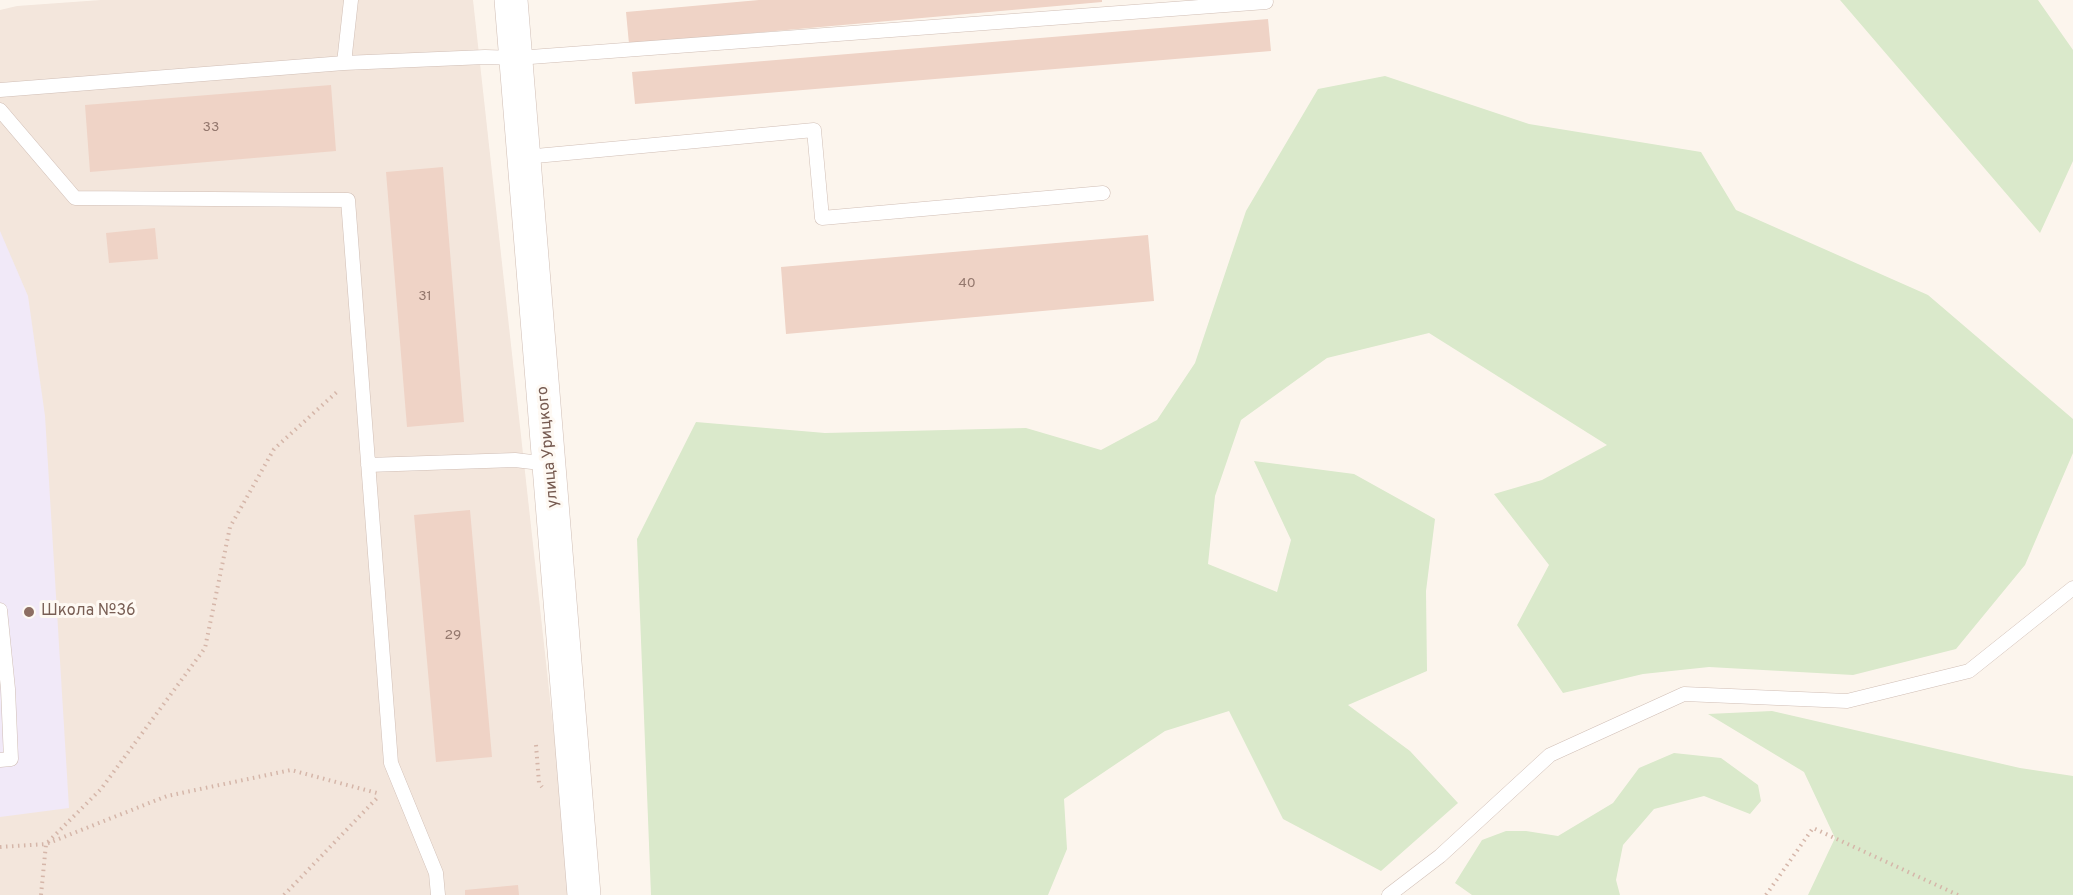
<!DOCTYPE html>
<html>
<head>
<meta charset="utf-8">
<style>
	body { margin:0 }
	canvas { display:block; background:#fcf5ed }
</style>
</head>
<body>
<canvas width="2073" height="895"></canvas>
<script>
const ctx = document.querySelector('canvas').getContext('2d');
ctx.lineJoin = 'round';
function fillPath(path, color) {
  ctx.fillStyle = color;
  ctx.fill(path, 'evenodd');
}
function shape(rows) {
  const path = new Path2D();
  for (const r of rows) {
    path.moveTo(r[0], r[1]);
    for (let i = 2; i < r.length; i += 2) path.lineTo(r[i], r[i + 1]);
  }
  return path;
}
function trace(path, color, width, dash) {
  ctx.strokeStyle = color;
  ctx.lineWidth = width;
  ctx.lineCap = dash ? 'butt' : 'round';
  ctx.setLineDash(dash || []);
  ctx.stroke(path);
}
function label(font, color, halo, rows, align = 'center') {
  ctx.font = font + ' Overpass,sans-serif';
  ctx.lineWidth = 6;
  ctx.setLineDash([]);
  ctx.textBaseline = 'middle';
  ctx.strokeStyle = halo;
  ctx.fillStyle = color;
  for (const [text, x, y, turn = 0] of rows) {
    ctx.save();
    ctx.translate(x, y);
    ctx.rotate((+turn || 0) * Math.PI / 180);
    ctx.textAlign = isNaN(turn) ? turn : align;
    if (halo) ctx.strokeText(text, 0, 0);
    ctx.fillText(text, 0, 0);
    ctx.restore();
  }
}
const residential = shape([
	[101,0,473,0,556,753,568,895,0,895,0,10,17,6]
]);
const education = shape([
	[0,231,28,296,45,416,69,808,0,817]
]);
const green = shape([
	[1840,0,2038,0,2073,50,2073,161,2040,233],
	[1385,76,1529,124,1701,152,1736,210,1928,295,2073,419,2073,453,2025,565,1956,649,1853,675,1709,667,1643,674,1563,693,1517,625,1549,565,1494,494,1542,480,1607,445,1429,333,1327,358,1241,420,1215,496,1208,564,1277,592,1291,540,1254,461,1354,474,1435,519,1426,591,1427,671,1348,705,1410,751,1458,803,1381,871,1283,819,1229,711,1165,731,1064,799,1067,849,1048,895,651,895,637,539,696,422,825,433,1026,428,1101,450,1157,420,1195,363,1246,211,1318,89],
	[1772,711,2020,768,2073,776,2073,895,1808,895,1835,838,1804,772,1708,714],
	[1674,753,1721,758,1758,785,1761,801,1750,814,1704,796,1654,809,1623,845,1616,880,1620,895,1472,895,1455,883,1482,840,1506,831,1526,831,1558,836,1613,803,1639,768]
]);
const building = shape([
	[759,0,1102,0,1102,2,629,44,626,12],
	[1268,19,1271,51,635,104,632,72],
	[331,85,336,151,90,172,85,105],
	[443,167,464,422,407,427,386,172],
	[155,228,158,259,109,263,106,233],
	[1148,235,1154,301,786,334,781,267],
	[470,510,492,757,436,762,414,515],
	[518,885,519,895,465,895,465,890]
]);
const path = shape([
	[536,745,539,783,542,787],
	[0,847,46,844,167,796,291,770,377,793],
	[41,895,46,844,101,789,205,648,230,527,274,449,339,390],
	[284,895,379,796],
	[1766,895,1813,828,1958,895]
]);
const service = shape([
	[344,63,485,57,517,58,1266,2],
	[0,90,344,63,351,0],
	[0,110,75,198,348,200,391,763,436,873,438,895],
	[525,157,814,130,822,218,1103,193],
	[368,465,515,460,549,464],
	[0,610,8,689,11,759,0,760],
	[1389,895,1440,856,1550,755,1684,694,1847,701,1969,671,2073,588]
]);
const tertiary = shape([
	[511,0,584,895]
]);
const markers = [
	[29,612,6,"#8d6e63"]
];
const numberNames = [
	["33",211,128],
	["40",967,284],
	["31",425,297],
	["29",453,636]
];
const streetNames = [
	["улица Урицкого",549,447,-95]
];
const educationNames = [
	["Школа №36",41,612]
];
fillPath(residential, '#f3e6dc');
fillPath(education, '#f1e9f8');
fillPath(green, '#dae9cb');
fillPath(building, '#efd3c6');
trace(service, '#d0beb5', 15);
trace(tertiary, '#d0beb5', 34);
trace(path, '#d5b6a9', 4, [1.5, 4.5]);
trace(service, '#fff', 14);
trace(tertiary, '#fff', 33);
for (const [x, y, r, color] of markers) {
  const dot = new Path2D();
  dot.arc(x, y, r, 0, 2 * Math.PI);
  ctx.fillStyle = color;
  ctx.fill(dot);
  trace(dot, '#fef9f3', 2);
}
label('14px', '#94786e', null, numberNames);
label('16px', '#765a50', '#fef9f3', streetNames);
label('16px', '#785e54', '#fef9f3', educationNames, 'left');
</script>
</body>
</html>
